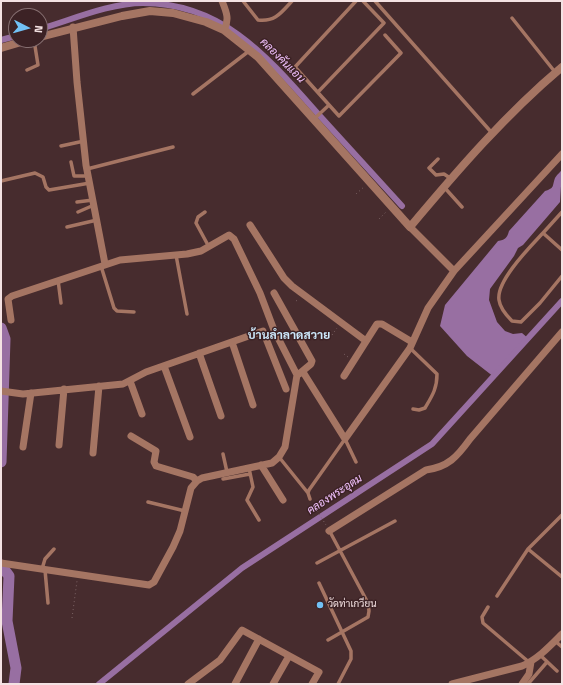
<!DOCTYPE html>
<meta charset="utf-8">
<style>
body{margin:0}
#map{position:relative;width:563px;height:685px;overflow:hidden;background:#472c2e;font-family:"Titillium Web",sans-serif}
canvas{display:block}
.frame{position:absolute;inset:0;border:2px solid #f4e2e3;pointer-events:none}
.north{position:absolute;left:8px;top:8px;width:40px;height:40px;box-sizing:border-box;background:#3c2225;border:1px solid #866f71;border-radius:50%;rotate:96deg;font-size:11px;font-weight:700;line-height:16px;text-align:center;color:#f4e2e3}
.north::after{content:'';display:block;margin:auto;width:14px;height:18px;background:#71c1f5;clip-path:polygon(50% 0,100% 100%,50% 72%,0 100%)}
</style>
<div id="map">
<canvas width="563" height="685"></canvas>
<div class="frame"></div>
<div class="north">N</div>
</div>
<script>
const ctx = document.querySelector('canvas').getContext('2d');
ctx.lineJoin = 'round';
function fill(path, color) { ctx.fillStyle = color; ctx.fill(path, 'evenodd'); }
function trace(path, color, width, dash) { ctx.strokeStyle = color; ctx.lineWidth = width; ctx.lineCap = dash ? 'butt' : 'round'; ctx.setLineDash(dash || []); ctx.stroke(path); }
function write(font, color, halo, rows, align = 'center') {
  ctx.font = font + ' "Titillium Web",Sarabun,sans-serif'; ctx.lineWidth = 3; ctx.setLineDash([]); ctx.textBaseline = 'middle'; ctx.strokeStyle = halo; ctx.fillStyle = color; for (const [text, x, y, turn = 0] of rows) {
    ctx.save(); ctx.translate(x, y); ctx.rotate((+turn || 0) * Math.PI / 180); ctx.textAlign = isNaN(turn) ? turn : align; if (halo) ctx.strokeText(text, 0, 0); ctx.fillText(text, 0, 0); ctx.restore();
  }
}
fill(new Path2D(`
 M562,170l-2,32 -37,43 -5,3 -4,8 -24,33 -1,11 8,22 8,9 8,3 9,-1 7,6 -35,38 -27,-21 -27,-30 5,-21 53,-64c7,-1 9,-3 11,-10l36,-40c10,-3 7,-5 10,-13 1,-2 5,-6 7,-8z`), '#986fa2');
trace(new Path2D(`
 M40,29c31,-9 70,-26 103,-26 82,0 127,57 177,113 27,30 55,60 82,90
 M1,40l15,-4
 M99,684l143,-116 190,-124 130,-143`), '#986fa2', 6);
trace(new Path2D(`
 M1,328l4,11 -4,123
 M1,565l8,11 -2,45 9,47 -2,16`), '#986fa2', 11);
trace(new Path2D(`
 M356,194l9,-8
 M379,219l8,-8
 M296,301l3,-2
 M332,335l5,-7
 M344,354l4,3
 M313,504l13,21
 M72,618l5,-37`), '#7c6465', 1, [1, 3]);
trace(new Path2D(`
 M243,1l15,19c17,2 23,-7 34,-19
 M356,1l-61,66 44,49 62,-63 -16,-18
 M375,1l117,132
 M512,18l43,54
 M27,70l11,-5 -4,-25
 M318,92l66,-69 -21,-22
 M193,94l56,-43
 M314,119l15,-14
 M61,146l23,-5
 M438,159l-9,9 7,7 8,-1 6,4
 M71,162l3,14h15
 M87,169l86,-22
 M1,181l34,-8 8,4 3,10 3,3 41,-7
 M444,187l18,20
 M77,202l16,-2
 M78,212l16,-7
 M205,212l-7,5 -2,6 13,24
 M67,227l30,-7
 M543,233l19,-21
 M562,250l-19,-17c-13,14 -47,48 -44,67 1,8 8,16 13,21l9,1 19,-19 22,-27
 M176,255l11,59
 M101,266l13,42 3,3 17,1
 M58,280l3,23
 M410,348l27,26c0,15 -5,22 -12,34l-6,2 -6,-1
 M223,454l4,18
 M279,457l29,36
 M249,468l4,19 -6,13 12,20
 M223,479l27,-5
 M310,499l-2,-6 1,-3 36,-51 11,23
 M148,502l37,9
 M562,515l-34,34 34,28
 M317,563l78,-42
 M42,569l3,-10 9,-10
 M45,570l3,33
 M319,583l32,68v8l-13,25
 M497,596l31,-47
 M488,607l-6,10 1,6 47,40
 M328,640l40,-23 1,-6 -1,-8 -39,-73
 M555,641l7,6
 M540,655l17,16
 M528,684l19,-22`), '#a57563', 3.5);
trace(new Path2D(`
 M222,1c4,10 8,18 2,29
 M73,27l4,55 9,83 19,99
 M250,225l34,53 8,8 74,55
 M410,227l44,44
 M274,293l38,68 -1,3 -12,10
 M232,342l21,63
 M199,353l22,63
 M164,366l26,71
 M303,372l42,67 65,-91 18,-40 26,-37 108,-117
 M344,376l33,-52h5l30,18
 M130,381l12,33
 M1,391l22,3 100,-10 23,-12 117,-41 23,58
 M131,436l25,15 -2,11 2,4 37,11 4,4
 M59,445l5,-56
 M23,447l8,-54
 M93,453l6,-67
 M261,465l22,35
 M329,531l97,-61c22,-3 31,-13 44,-31l92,-107
 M1,563l148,22 5,-3 19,-35 7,-16 11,-43 6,-7 5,-3 70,-15 7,-6 6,-10 12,-72 -23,-45 -14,-37 -26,-54 -5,-4 -28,16 -14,3 -67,6 -108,36 -4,3 3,21
 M188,684l32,-24 22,-30 77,42 -7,12
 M235,684l24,-45
 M273,684l16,-28
 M452,684l70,-18c16,-7 28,-20 40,-32
 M522,684l7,-10 2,-12`), '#a57563', 7);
trace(new Path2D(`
 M40,37l82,-21 28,-5 23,2 33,9 18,8 34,27 152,170c47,-56 96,-113 152,-160
 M1,48l27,-8`), '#a57563', 8);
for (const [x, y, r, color] of [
 [320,605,4,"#71c1f5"]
]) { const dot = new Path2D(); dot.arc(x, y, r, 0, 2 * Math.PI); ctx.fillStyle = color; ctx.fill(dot); trace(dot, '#3c2225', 1.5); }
write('10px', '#f4e2e3', '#3c2225', [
 ["วัดท่าเกวียน",328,605]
], 'left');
write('italic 11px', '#f0c0fc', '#3c2225', [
 ["คลองคันแอน",282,61,45],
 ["คลองพระอุดม",335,495,-33]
]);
write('bold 12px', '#cde9fc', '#3c2225', [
 ["บ้านลำลาดสวาย",289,336]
]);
</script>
